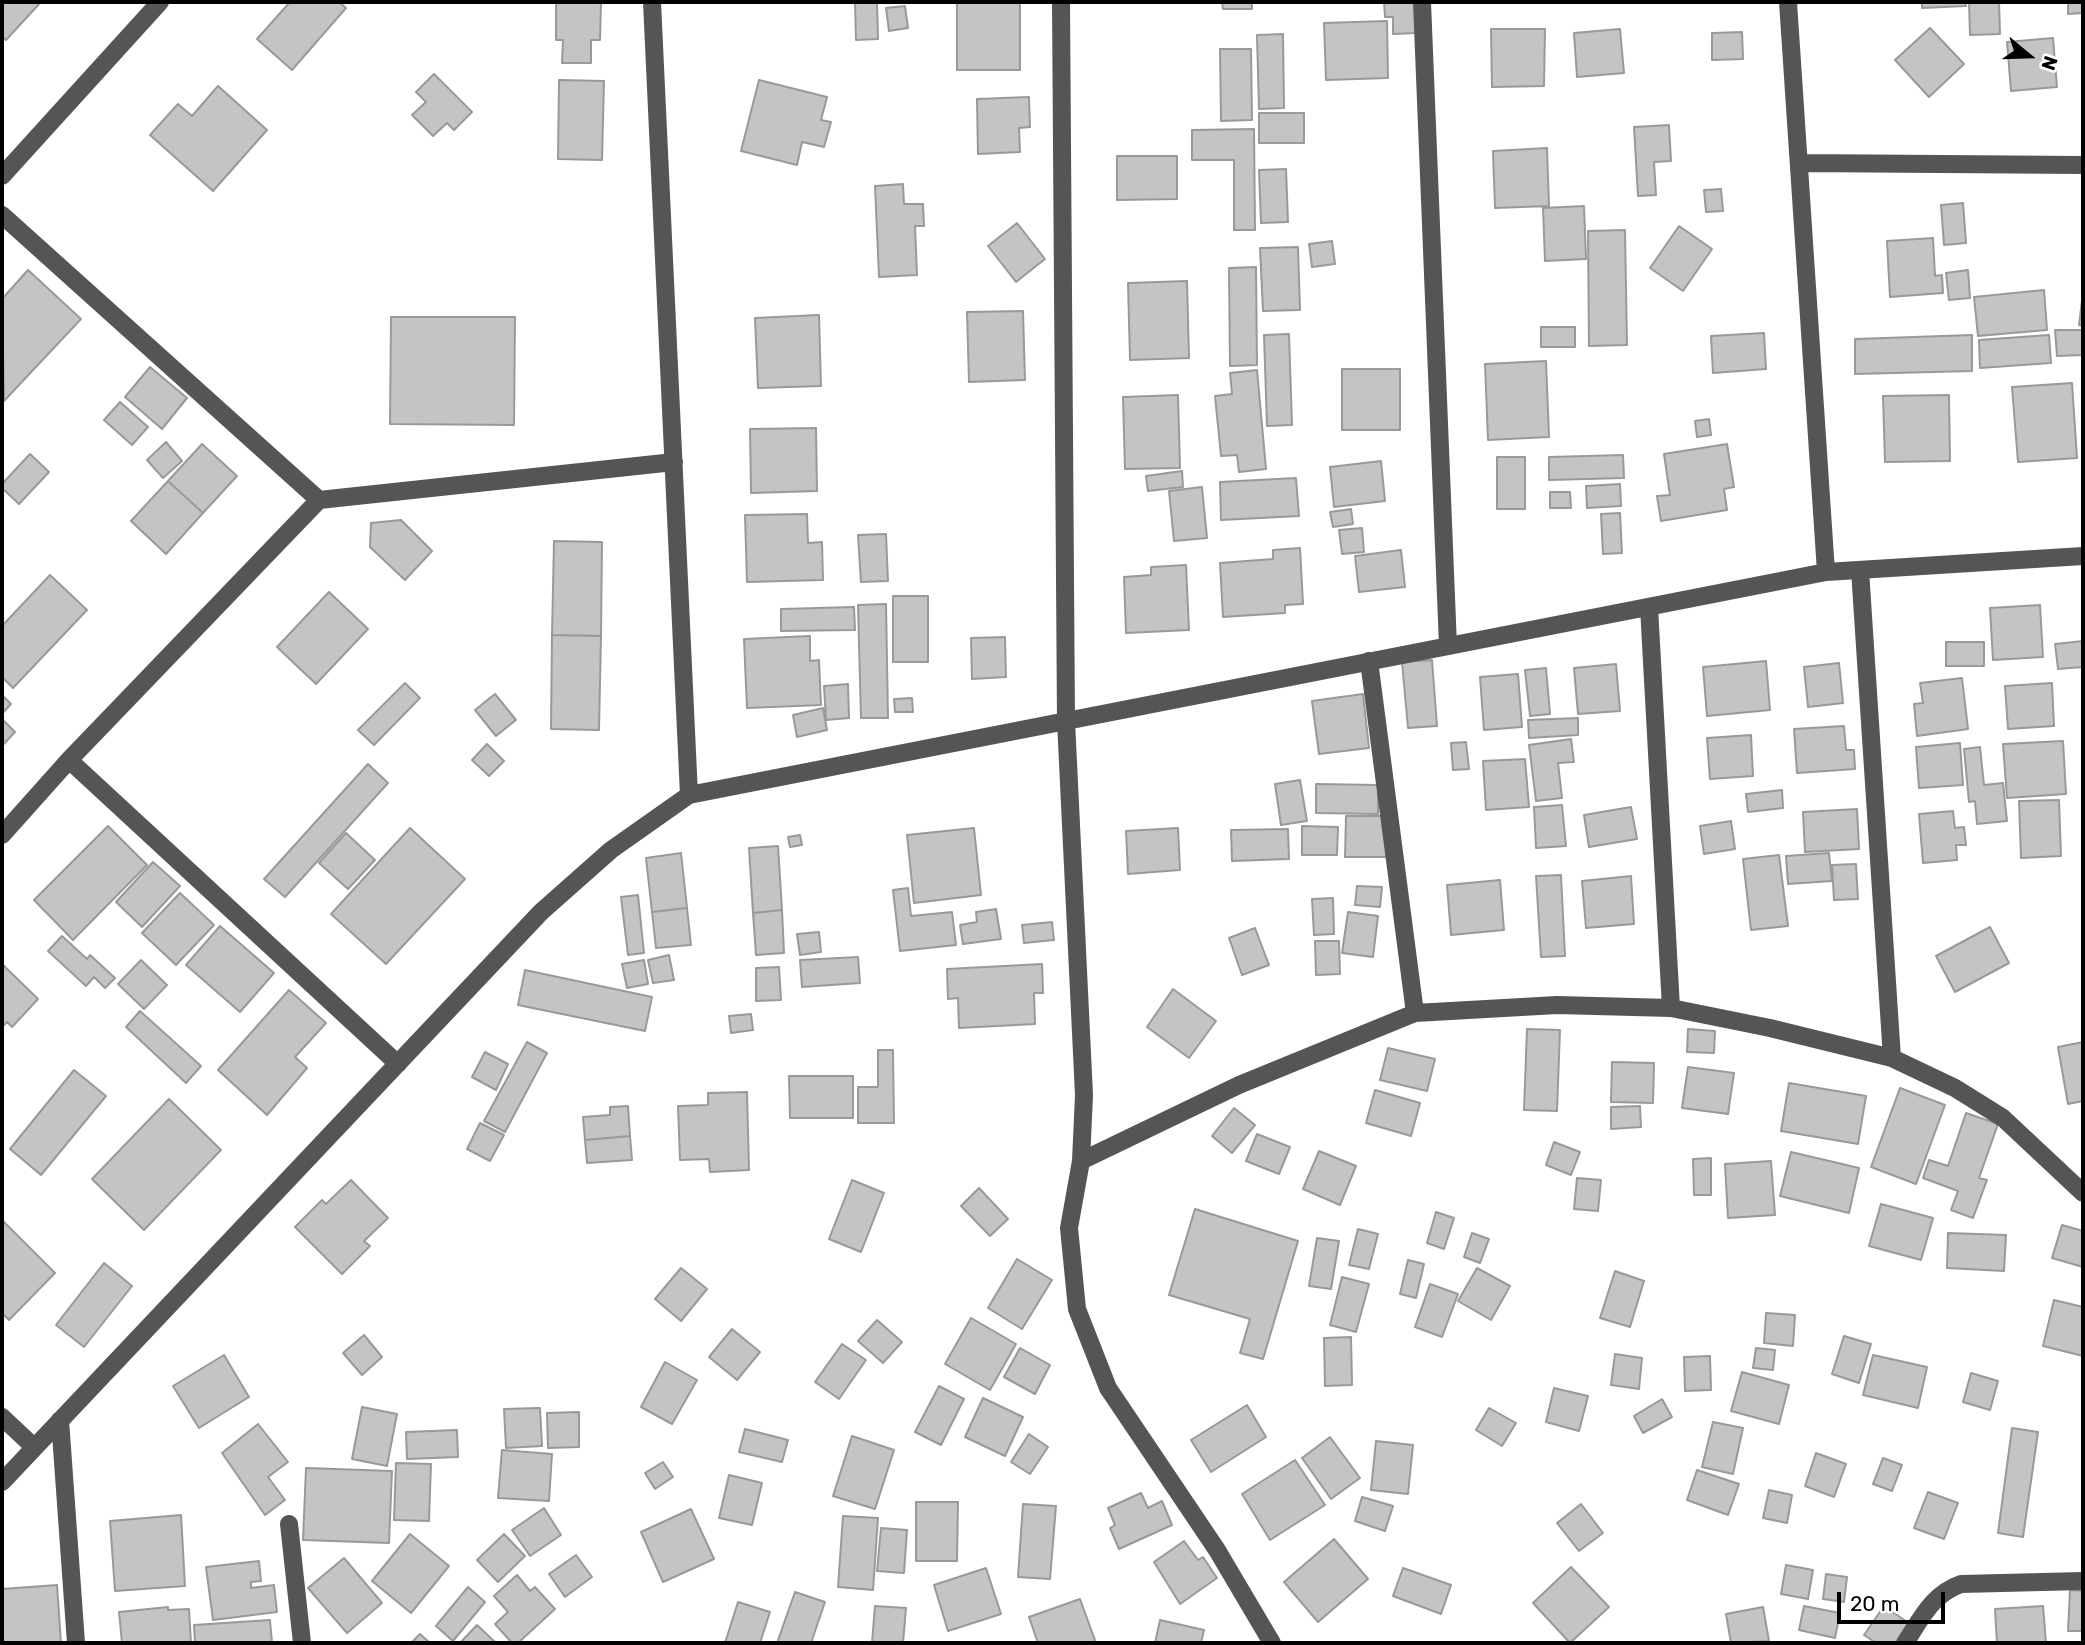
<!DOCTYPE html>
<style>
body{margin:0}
#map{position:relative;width:2085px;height:1645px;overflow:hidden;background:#fff;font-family:Rubik,sans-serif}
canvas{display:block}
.frame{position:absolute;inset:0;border:4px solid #000;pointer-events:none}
.north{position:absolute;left:1994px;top:21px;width:70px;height:70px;-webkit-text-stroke:5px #fff;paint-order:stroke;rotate:109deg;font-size:19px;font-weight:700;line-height:28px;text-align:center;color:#000}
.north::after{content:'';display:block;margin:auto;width:24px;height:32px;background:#000;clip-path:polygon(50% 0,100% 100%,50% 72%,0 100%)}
.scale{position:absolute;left:1837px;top:1592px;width:108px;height:32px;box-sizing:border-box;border:4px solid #000;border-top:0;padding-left:9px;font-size:21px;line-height:24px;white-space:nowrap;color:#000;-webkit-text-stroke:5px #fff;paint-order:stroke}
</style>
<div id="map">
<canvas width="2085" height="1645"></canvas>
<div class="frame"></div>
<div class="north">N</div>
<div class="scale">20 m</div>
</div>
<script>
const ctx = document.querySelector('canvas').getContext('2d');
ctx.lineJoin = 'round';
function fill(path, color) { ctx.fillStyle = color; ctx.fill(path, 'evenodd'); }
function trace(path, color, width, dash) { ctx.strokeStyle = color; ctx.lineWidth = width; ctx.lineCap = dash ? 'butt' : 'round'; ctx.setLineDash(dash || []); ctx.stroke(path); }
const building = new Path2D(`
 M2,2h39l-35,38 -4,-4z
 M290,2h49l7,6 -54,62 -35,-31z
 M556,2h45l-1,38h-9v23h-29l1,-23h-7z
 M855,2h22l1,37 -22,1z
 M957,2h63v68h-63z
 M1222,2h30v7h-29z
 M1384,2h32l1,31 -24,1v-17h-8z
 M1922,2h43l1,4 -44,2z
 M1969,2h30l1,32 -30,1z
 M2068,2h15v11l-15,1z
 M905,6l3,22 -19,3 -3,-23z
 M1387,21l1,57 -62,2 -2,-57z
 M1930,28l34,36 -35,33 -34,-37z
 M1491,29h54l-1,57 -52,1z
 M1620,29l4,44 -47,4 -3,-44z
 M1742,32l1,27 -31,1v-27z
 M1283,34l1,74 -25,1 -2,-74z
 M2053,38l4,49 -46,4 -4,-49z
 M1220,49h31l1,71 -31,1z
 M434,74l38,38 -18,18 -7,-7 -14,13 -21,-21 14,-13 -10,-10z
 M559,80l45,1 -2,79 -44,-1z
 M759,80l68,17 -6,23 10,2 -7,25 -22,-5 -5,23 -56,-14z
 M218,86l49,44 -54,61 -63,-56 28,-31 14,12z
 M1029,97l1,30 -11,1 1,24 -42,2 -1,-55z
 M1259,113h45v30h-45z
 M1669,125l2,36 -17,1 2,33 -18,1 -4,-69z
 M1254,129l1,101h-21v-70h-42v-30z
 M1547,148l2,58 -54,2 -2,-57z
 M1117,156h60v43l-60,1z
 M1286,169l2,53 -27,1 -2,-53z
 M903,184l1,20h19l1,22h-9l2,49 -38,2 -4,-91z
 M1721,189l2,22 -17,1 -2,-22z
 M1963,203l3,40 -22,2 -3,-40z
 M1584,206l2,53 -41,2 -2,-53z
 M1017,223l28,36 -29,23 -28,-36z
 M1679,226l33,23 -29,42 -33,-23z
 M1625,230l2,115 -38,1 -1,-115z
 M1933,238l2,38 7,-1 1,18 -53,4 -3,-56z
 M1332,241l3,23 -23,3 -3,-23z
 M1298,247l2,63 -37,1 -3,-63z
 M1256,267l1,98 -27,1 -1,-98z
 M28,270l53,49 -77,82 -2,-102z
 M1968,270l2,28 -21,2 -3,-27z
 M1187,281l2,77 -59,2 -2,-77z
 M2044,290l3,40 -69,6 -4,-39z
 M2083,292v34l-4,-1z
 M1023,311l2,69 -56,2 -2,-70z
 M819,315l2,71 -63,2 -3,-70z
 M391,317h124l-1,108 -124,-1z
 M1541,327h34v20h-34z
 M2055,330h28v25l-26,1z
 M1764,333l2,36 -53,4 -2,-37z
 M1289,334l3,91 -25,1 -3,-91z
 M1972,335v36l-117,3v-35z
 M2049,335l2,28 -71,5 -1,-28z
 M1546,361l3,76 -61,3 -3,-76z
 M150,367l37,31 -25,31 -37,-32z
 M1342,369h58v61h-58z
 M1257,370l9,99 -27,3 -2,-17 -16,1 -6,-60 17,-2 -2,-21z
 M2072,383l5,75 -59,4 -6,-75z
 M1178,395l2,73 -55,1 -2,-72z
 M1949,395l1,66 -65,1 -2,-66z
 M120,402l28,25 -16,18 -28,-25z
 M1709,419l2,16 -14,2 -2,-16z
 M816,428l1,63 -66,2 -1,-64z
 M166,442l16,19 -19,17 -16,-18z
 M202,444l35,32 -34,37 -35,-32z
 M1727,444l7,43 -10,2 3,21 -66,11 -4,-25 13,-1 -6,-41z
 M30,454l19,18 -30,32 -17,-16v-4z
 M1623,455l1,23 -75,2v-23z
 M1497,457h28v52h-28z
 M1381,461l4,40 -51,6 -4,-40z
 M1182,471l1,16 -35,4 -2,-15z
 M1296,478l3,38 -78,4 -1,-38z
 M168,481l35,32 -37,41 -35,-33z
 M1620,484l1,22 -34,2 -1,-22z
 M1202,487l5,51 -33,3 -5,-50z
 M1550,492h20l1,16h-21z
 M1351,509l2,15 -20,3 -3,-15z
 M1620,513l2,40 -19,1 -2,-40z
 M807,514l1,29 14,-1 1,38 -76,2 -2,-67z
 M401,520l31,31 -27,29 -35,-33 1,-24z
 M1362,528l2,24 -22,2 -3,-24z
 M886,534l2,47 -27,1 -3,-47z
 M554,541l48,1 -1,94 -49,-1z
 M1300,548l3,56 -18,1v8l-62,4 -3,-54 53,-4v-9z
 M1401,550l4,37 -46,5 -4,-36z
 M1186,565l3,65 -63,3 -2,-56 27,-2v-8z
 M50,575l37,35 -74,78 -11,-11v-51z
 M329,592l39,37 -52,55 -39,-37z
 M893,596h35v66h-35z
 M886,604l2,114h-27l-3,-113z
 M2040,605l3,52 -50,3 -3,-52z
 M854,607l1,23 -74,1v-22z
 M552,635l49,1 -2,94 -48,-1z
 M810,636v25l9,-1 2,45 -74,3 -3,-69z
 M1005,637l1,40 -34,2 -1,-41z
 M2083,641v26l-25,2 -3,-25z
 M1946,642h38v24h-38z
 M1432,660l5,66 -29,2 -6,-66z
 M1766,661l4,49 -63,6 -4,-49z
 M1839,663l4,40 -35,4 -4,-40z
 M1616,664l4,47 -42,3 -4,-46z
 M1546,668l4,46 -20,2 -5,-46z
 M1518,674l4,53 -38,3 -4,-53z
 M1962,678l6,51 -51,7 -3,-32 9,-1 -3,-20z
 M405,683l15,15 -46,47 -16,-15z
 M2052,683l2,43 -46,3 -3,-43z
 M848,684l1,34 -23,2 -2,-34z
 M495,694l21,26 -20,16 -21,-26z
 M1363,694l6,54 -50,6 -7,-53z
 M2,695l9,9 -9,10z
 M912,698l1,14h-18l-1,-13z
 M823,708l4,22 -30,7 -4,-22z
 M1578,718v17l-49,3 -1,-18z
 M2,719l13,13 -13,14z
 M1844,726l2,24h8l1,19 -58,4 -3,-44z
 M1751,735l2,41 -43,3 -3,-41z
 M1571,739l3,23 -16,1 4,35 -26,3 -7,-56z
 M2063,741l3,53 -59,4 -4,-54z
 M1466,742l3,27 -16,1 -2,-27z
 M1960,743l3,42 -44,3 -3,-41z
 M487,744l17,17 -15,15 -17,-16z
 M1980,747l4,38 19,-2 4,38 -30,3 -2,-23 -6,1 -5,-53z
 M1525,759l4,48 -43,3 -3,-49z
 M368,764l20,19 -103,114 -21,-18z
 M1300,780l7,41 -26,4 -6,-41z
 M1316,784l62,1v29l-62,-1z
 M1782,790l1,18 -35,4 -2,-18z
 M2059,800l2,56 -40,2 -2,-57z
 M1562,805l4,41 -30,2 -2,-41z
 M1631,807l6,32 -48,8 -5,-32z
 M1857,809l2,40 -54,3 -2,-40z
 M1953,811l2,17 9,-1 2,18h-10l1,15 -34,3 -4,-49z
 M1346,816h40v41h-41z
 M1731,821l4,28 -31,5 -4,-28z
 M108,826l39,39 -74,75 -39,-40z
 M1302,826l36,1 -1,28h-35z
 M410,828l55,51 -79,85 -55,-50z
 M974,828l7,67 -67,8 -7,-68z
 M1178,828l2,42 -52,4 -2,-43z
 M1288,829l1,30 -57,2 -1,-31z
 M346,833l29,27 -27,29 -29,-26z
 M800,835l2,10 -12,2 -2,-10z
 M778,846l4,64 -29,3 -4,-65z
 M681,853l6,55 -35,4 -6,-54z
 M1829,853l3,28 -44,3 -2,-28z
 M1779,855l9,71 -37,4 -8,-71z
 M153,862l27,24 -38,41 -26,-25z
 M1856,864l2,35 -24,1 -2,-35z
 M1561,875l4,81 -24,1 -5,-81z
 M1631,876l3,48 -48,4 -4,-47z
 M1500,880l4,50 -53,5 -4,-50z
 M1357,886l25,1 -2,20 -25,-2z
 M908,888l3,28 41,-4 4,33 -56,6 -7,-61z
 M180,893l34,32 -38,40 -34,-32z
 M638,895l6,58 -16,2 -7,-58z
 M1333,898l1,36 -20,1 -2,-36z
 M687,908l4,37 -35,3 -4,-36z
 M996,909l5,30 -38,5 -3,-19 17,-3 -1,-10z
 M782,910l2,43 -28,2 -3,-42z
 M1348,912l30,4 -5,41 -31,-4z
 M1052,922l2,18 -30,3 -2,-18z
 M220,926l54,47 -34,39 -54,-47z
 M1990,927l19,36 -54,29 -19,-36z
 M1255,928l14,37 -27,10 -13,-37z
 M819,932l2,20 -21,3 -3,-21z
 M62,936l25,23 3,-4 25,23 -10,10 -11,-11 -8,9 -38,-35z
 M1315,941h24l1,33 -24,1z
 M669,955l5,25 -21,3 -5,-23z
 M858,957l2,26 -58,4 -2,-27z
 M141,960l26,25 -23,24 -26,-25z
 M644,960l4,24 -21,4 -5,-24z
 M2,964l36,35 -26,28 -5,-5 -5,5z
 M1042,964l1,29h-9l1,31 -76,4 -1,-30 -10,1 -1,-30z
 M779,967l2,33 -25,1v-33z
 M525,970l127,27 -7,34 -127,-26z
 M1173,989l43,32 -27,37 -42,-31z
 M289,990l37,33 -31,34 12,11 -40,47 -49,-45z
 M140,1011l61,55 -15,17 -60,-56z
 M751,1014l2,16 -22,3 -2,-17z
 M1527,1029l33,1 -3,81 -33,-1z
 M1688,1029l27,2 -1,22 -27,-1z
 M527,1042l20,11 -42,79 -21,-11z
 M2083,1042v59l-15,3 -10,-57z
 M1388,1048l47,11 -8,32 -47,-11z
 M878,1050h15l1,73h-36v-36h20z
 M485,1052l23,12 -12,26 -24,-13z
 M1612,1062l42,1 -1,40 -42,-1z
 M1688,1067l46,6 -6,41 -46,-6z
 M74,1070l32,26 -65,79 -31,-26z
 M789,1076h64v42h-63z
 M1789,1083l77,13 -8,48 -77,-13z
 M1900,1088l45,17 -29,79 -45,-17z
 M1375,1090l45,13 -9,33 -45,-13z
 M747,1092l2,78 -39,2 -1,-13 -29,1 -2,-54 30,-1v-12z
 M169,1099l52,51 -77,80 -52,-51z
 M628,1106l2,30 -45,4 -2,-23 27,-2v-8z
 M1640,1106l1,21 -30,2v-22z
 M1234,1108l21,17 -23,28 -20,-17z
 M1966,1113l32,11 -19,54 8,2 -14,38 -22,-8 7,-19 -35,-13 6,-18 19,6z
 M480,1123l24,12 -14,26 -23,-12z
 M1257,1134l33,13 -11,27 -33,-13z
 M630,1136l2,24 -45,3 -2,-23z
 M1554,1142l26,10 -9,23 -25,-10z
 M1319,1151l37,15 -16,39 -37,-16z
 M1791,1152l68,16 -10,45 -69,-17z
 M1711,1158v37h-17l-1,-36z
 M1771,1161l4,54 -47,3 -3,-54z
 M1577,1178l24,2 -3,31 -24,-2z
 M351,1180l37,38 -24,23 6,5 -28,28 -47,-47 27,-27 4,4z
 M852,1180l32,13 -23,59 -32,-13z
 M979,1188l29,31 -18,17 -29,-30z
 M1881,1204l52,14 -12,42 -52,-14z
 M1195,1209l103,32 -35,118 -23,-6 10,-34 -81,-24z
 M1436,1212l18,6 -10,31 -17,-6z
 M2,1220l53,53 -46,47 -7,-7z
 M2062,1225l21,6v36l-31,-9z
 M1358,1229l20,5 -9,35 -20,-4z
 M1472,1233l17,6 -9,24 -16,-6z
 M1948,1233l58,2 -2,36 -57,-3z
 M1317,1238l22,3 -8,48 -22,-3z
 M1017,1259l35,21 -30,49 -34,-21z
 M1408,1260l16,4 -8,34 -16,-4z
 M104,1263l28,23 -48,61 -28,-22z
 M681,1268l26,21 -26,32 -26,-22z
 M1477,1268l33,18 -19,34 -33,-19z
 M1615,1271l29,10 -14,46 -30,-9z
 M1342,1277l27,7 -13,48 -26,-7z
 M1430,1284l28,10 -16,43 -27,-10z
 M2054,1300l29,7v49l-40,-10z
 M1766,1313l29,2 -2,31 -29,-3z
 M971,1318l45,26 -26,46 -45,-26z
 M877,1320l25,22 -19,21 -25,-22z
 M732,1329l28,23 -23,28 -28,-23z
 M364,1335l18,22 -20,18 -19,-22z
 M1844,1336l27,8 -12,39 -27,-9z
 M1351,1337l1,48 -27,1 -1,-48z
 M842,1344l24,16 -27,39 -24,-17z
 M1020,1348l30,17 -15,29 -31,-17z
 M1756,1348l19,2 -2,20 -20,-2z
 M1615,1354l27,4 -3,31 -28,-4z
 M224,1355l25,42 -50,31 -26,-42z
 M1873,1355l54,12 -9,41 -55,-13z
 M1710,1356l1,34 -26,1 -1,-34z
 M665,1362l32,18 -25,44 -31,-17z
 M1742,1372l47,13 -10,39 -48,-13z
 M1971,1373l27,8 -8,29 -27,-8z
 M939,1386l25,13 -23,46 -26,-13z
 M1554,1388l34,8 -9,35 -33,-9z
 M983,1398l40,19 -18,39 -40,-19z
 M1662,1399l10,18 -29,16 -9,-17z
 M1247,1405l19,32 -55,35 -20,-32z
 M362,1407l35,7 -10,52 -35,-7z
 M540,1408l2,38 -36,2 -2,-39z
 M1489,1408l27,15 -14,23 -26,-16z
 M579,1412v35l-31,1 -1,-35z
 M1713,1422l30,6 -10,46 -31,-7z
 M258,1424l30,38 -20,15 17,23 -20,15 -43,-62z
 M2012,1428l26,4 -15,105 -25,-4z
 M745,1429l43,11 -6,22 -43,-10z
 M457,1430l1,27 -51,2 -1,-27z
 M1029,1434l19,13 -18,27 -19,-12z
 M852,1436l42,14 -19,59 -42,-13z
 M1330,1437l30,41 -29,21 -29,-41z
 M1376,1441l37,4 -5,49 -37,-4z
 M502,1450l50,4 -3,47 -51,-3z
 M1816,1453l30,11 -12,33 -29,-11z
 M1883,1458l19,7 -10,26 -19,-7z
 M1295,1460l30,45 -55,35 -28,-46z
 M663,1462l10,15 -18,12 -10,-16z
 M396,1463l35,1 -2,57 -35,-1z
 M306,1468l86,3 -3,72 -86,-3z
 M1697,1470l42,14 -11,31 -41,-15z
 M729,1475l33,8 -10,42 -33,-7z
 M1769,1490l23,5 -5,28 -24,-5z
 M1928,1492l30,11 -14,36 -30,-11z
 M1141,1493l7,15 14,-7 10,24 -53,24 -9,-21 5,-3 -7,-17z
 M1362,1497l31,9 -8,25 -30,-10z
 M916,1502h42l-1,59h-41z
 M1023,1504l33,2 -6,73 -32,-2z
 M1581,1504l22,29 -24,18 -22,-28z
 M544,1508l17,27 -31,21 -18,-26z
 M691,1509l23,50 -51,23 -22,-50z
 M181,1515l4,71 -70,5 -5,-70z
 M843,1516l35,2 -5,72 -35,-3z
 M881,1528l26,2 -3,43 -27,-2z
 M410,1534l39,32 -38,47 -39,-32z
 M504,1534l21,22 -27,26 -21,-22z
 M1334,1539l34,40 -50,43 -34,-40z
 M1184,1541l14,19 5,-3 14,21 -37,26 -26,-42z
 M576,1555l16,22 -27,20 -16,-23z
 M344,1558l38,45 -35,30 -39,-45z
 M259,1561l2,20 -10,1v6l23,-3 3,27 -64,8 -7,-53z
 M1786,1565l27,5 -5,29 -27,-5z
 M1571,1567l38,40 -39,36 -37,-40z
 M986,1568l15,46 -53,17 -14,-46z
 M1403,1568l48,17 -10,29 -48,-18z
 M1826,1574l21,3 -3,25 -21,-3z
 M517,1575l13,16 5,-4 20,22 -37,34h-6l-17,-19 13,-12 -14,-16z
 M57,1585l4,58h-59v-54z
 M468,1587l17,15 -32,39 -17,-15z
 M2070,1590l13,1v40h-15z
 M795,1592l30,10 -14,41h-34z
 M1080,1599l16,44h-58l-9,-26z
 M738,1602l32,10 -10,31h-35z
 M875,1606l31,2 -3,35h-31z
 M1804,1606l36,7 -5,25 -36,-8z
 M1884,1606l29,20 -12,17h-25l-12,-8z
 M2043,1606l3,37h-49l-2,-34z
 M168,1607v3l21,-1 2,34h-69l-3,-31z
 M1763,1607l6,34 -38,2 -5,-29z
 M270,1620l2,23h-77l-1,-18z
 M1160,1620l44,10 -3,13h-46z
 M477,1625l19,18h-36z
 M420,1634l10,9h-19z`);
fill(building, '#c4c4c4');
trace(building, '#999', 2);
trace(new Path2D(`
 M652,2l37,793
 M1061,2l5,719 18,374 -3,66 -12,67 8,81 31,79 109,162 55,93
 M1422,2l26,644
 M1788,2l38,570
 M1799,163l284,2
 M2,176l158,-174
 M2,215l317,285 355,-38
 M1860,570l32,488
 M1649,607l22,401
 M1369,661l46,352
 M69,760l329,304
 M2,835l67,-75 250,-260
 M1081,1161l158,-76 176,-72 142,-8 114,3 99,20 122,30 63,30 48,30 80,75
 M2,1417l32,30
 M60,1420l16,223
 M2,1482l539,-570 70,-62 78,-55 1137,-223 257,-16
 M289,1524l13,119
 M1905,1643c16,-24 27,-49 56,-59l122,-3`), '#555', 18);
</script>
